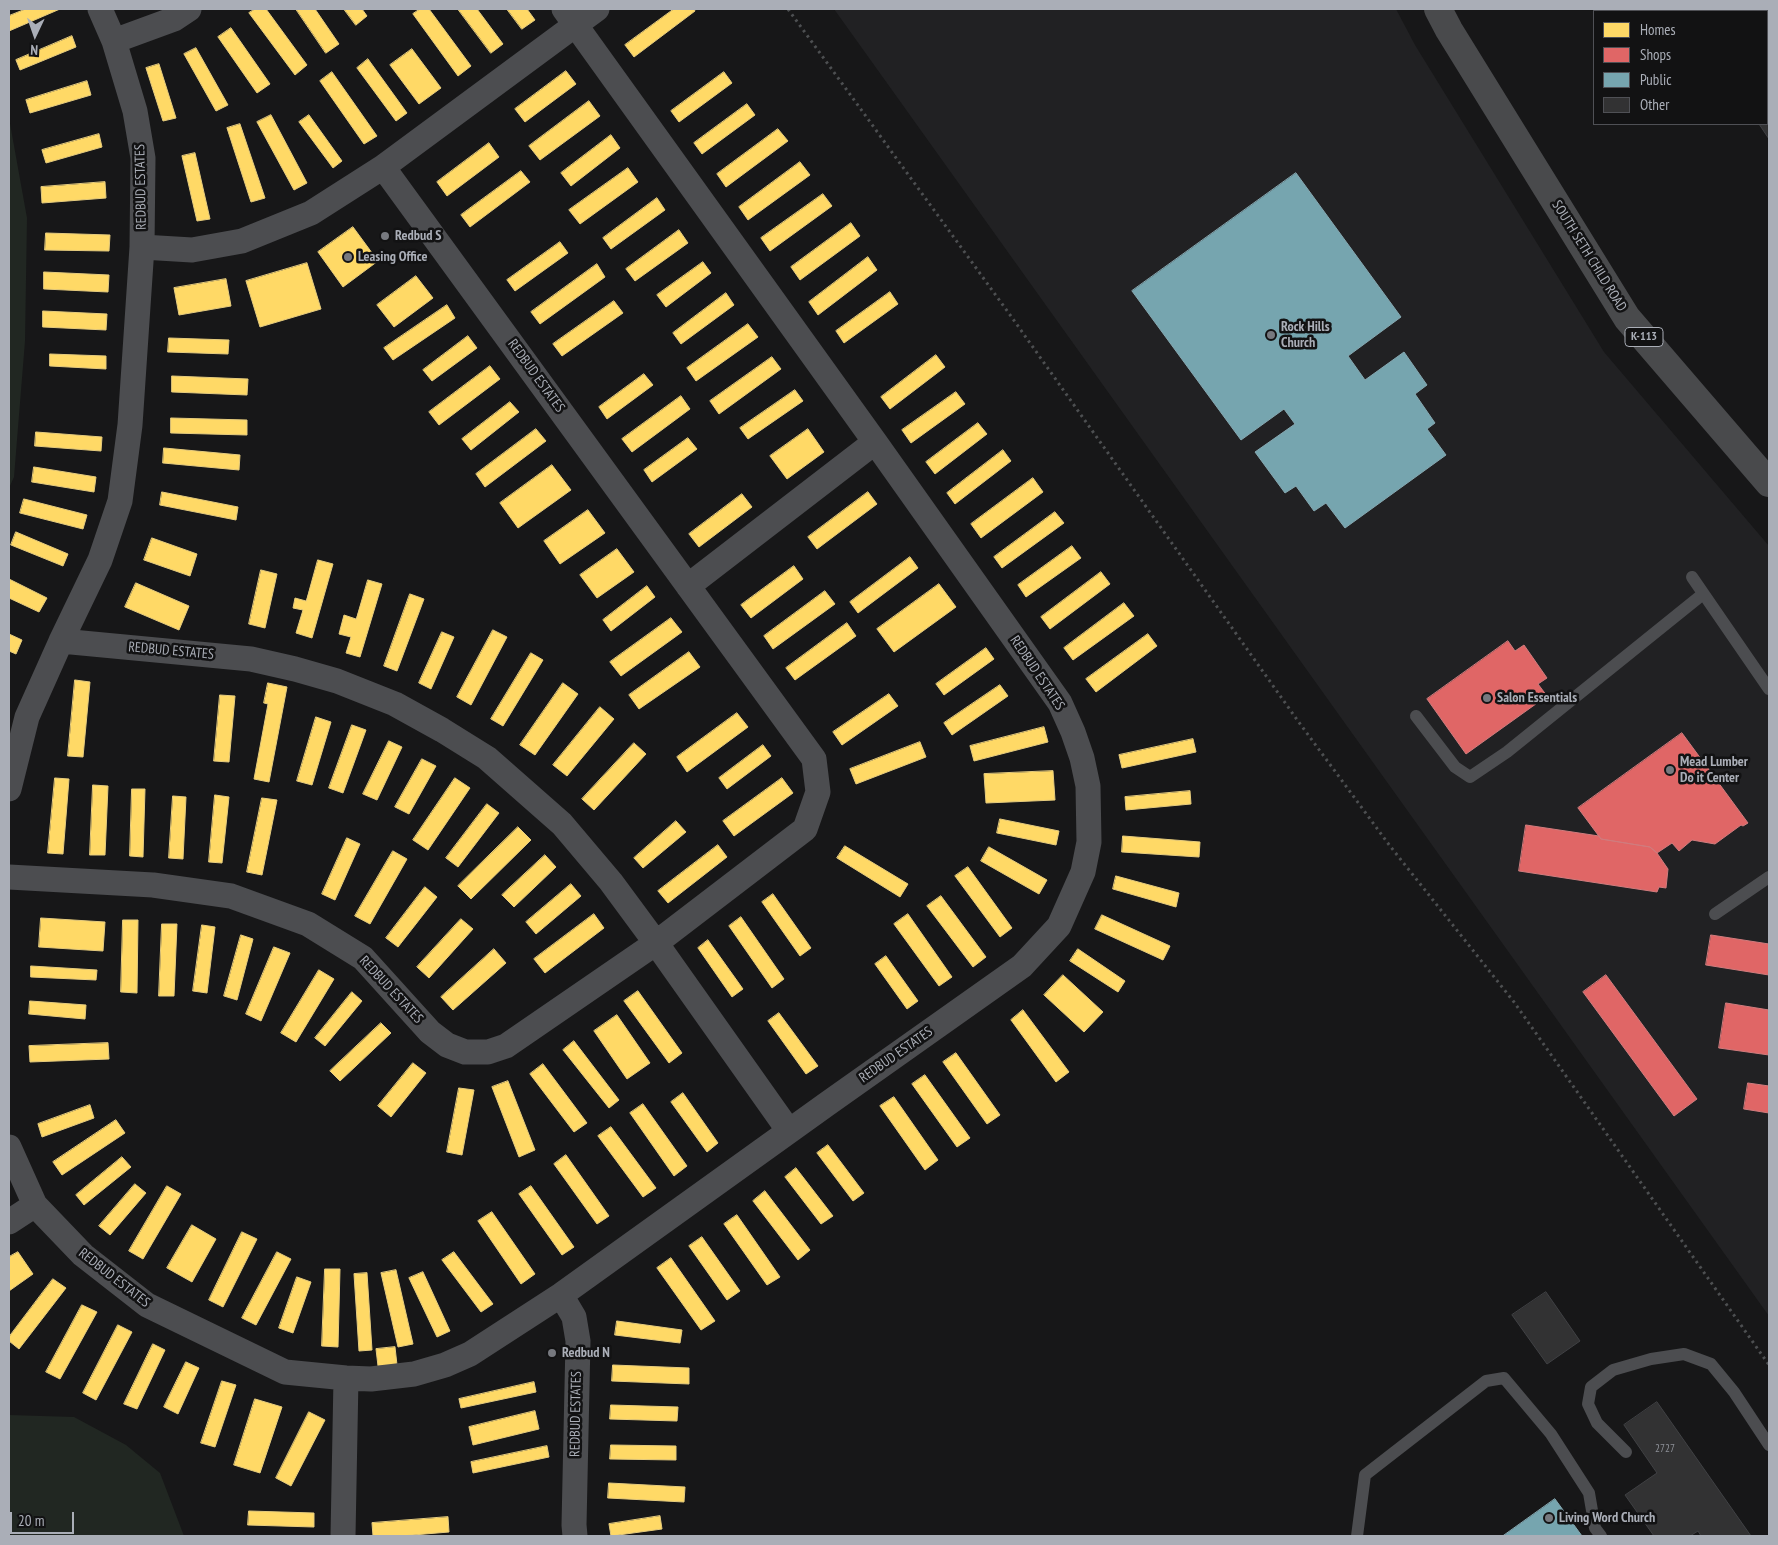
<!DOCTYPE html>
<style>
body{margin:0}
#map{position:relative;width:1778px;height:1545px;overflow:hidden;background:#171718;font-family:"PT Sans Narrow",sans-serif}
canvas{display:block}
.frame{position:absolute;inset:0;border:10px solid #aaaeb7;pointer-events:none}
.legend{position:absolute;left:1593px;top:10px;width:175px;height:115px;box-sizing:border-box;background:#121213;border:1px solid #4f5055;margin:0;padding:6px 9px;list-style:none;font-size:15px;color:#aaaeb7}
.legend li{display:flex;align-items:center;gap:10px;height:25px}
.legend b{width:25px;border:1px solid #4f5055}
.north{position:absolute;left:10px;top:10px;width:50px;height:50px;-webkit-text-stroke:4px #121213;paint-order:stroke;rotate:183deg;font-size:14px;font-weight:700;line-height:20px;text-align:center;color:#aaaeb7}
.north::after{content:'';display:block;margin:auto;width:18px;height:22px;background:#aaaeb7;clip-path:polygon(50% 0,100% 100%,50% 72%,0 100%)}
.scale{position:absolute;left:10px;top:1512px;width:64px;height:22px;box-sizing:border-box;border:2px solid #aaaeb7;border-top:0;padding-left:6px;font-size:15px;line-height:18px;white-space:nowrap;color:#aaaeb7;-webkit-text-stroke:4px #121213;paint-order:stroke}
</style>
<div id="map">
<canvas width="1778" height="1545"></canvas>
<div class="frame"></div>
<ul class="legend">
<li><b style="height:14px;background:#ffd966"></b>Homes</li>
<li><b style="height:14px;background:#e06666"></b>Shops</li>
<li><b style="height:14px;background:#76a5af"></b>Public</li>
<li><b style="height:14px;background:#323233"></b>Other</li>
</ul>
<div class="north">N</div>
<div class="scale">20 m</div>
</div>
<script>
const ctx = document.querySelector('canvas').getContext('2d');
ctx.lineJoin = 'round';
function fill(path, color) { ctx.fillStyle = color; ctx.fill(path, 'evenodd'); }
function trace(path, color, width, dash) { ctx.strokeStyle = color; ctx.lineWidth = width; ctx.lineCap = dash ? 'butt' : 'round'; ctx.setLineDash(dash || []); ctx.stroke(path); }
function write(font, color, halo, rows, align = 'center') {
  ctx.font = font + ' "PT Sans Narrow",sans-serif'; ctx.lineWidth = 5; ctx.setLineDash([]); ctx.textBaseline = 'middle'; ctx.strokeStyle = halo; ctx.fillStyle = color; for (const [text, x, y, turn = 0] of rows) {
    ctx.save(); ctx.translate(x, y); ctx.rotate((+turn || 0) * Math.PI / 180); ctx.textAlign = isNaN(turn) ? turn : align; if (halo) ctx.strokeText(text, 0, 0); ctx.fillText(text, 0, 0); ctx.restore();
  }
}
fill(new Path2D(`
 M834,9h562l19,36 189,307 165,194v770z`), '#212123');
fill(new Path2D(`
 M9,118l18,100 -2,123 -11,136 -5,11z
 M9,1415l65,2 52,28 34,28 24,63h-175z`), '#212722');
const homes = new Path2D(`
 M26,9h34l-51,22v-15z
 M255,9h11l41,56 -12,10 -46,-62z
 M296,9h19l24,35 -13,9z
 M344,9h18l5,7 -11,9z
 M420,9h9l42,57 -13,10 -45,-62z
 M458,9h19l26,35 -12,9z
 M507,9h20l8,11 -13,9z
 M674,9h20l1,2 -61,46 -9,-12z
 M231,28l39,56 -13,9 -39,-56z
 M72,36l4,11 -56,23 -4,-10z
 M196,48l32,57 -12,6 -32,-57z
 M412,49l29,39 -22,16 -29,-39z
 M368,59l39,54 -11,8 -39,-53z
 M159,64l17,54 -13,3 -17,-53z
 M566,71l10,13 -51,38 -10,-13z
 M332,72l45,64 -13,8 -44,-63z
 M724,72l8,11 -53,39 -8,-11z
 M87,81l4,14 -61,18 -4,-13z
 M589,101l11,15 -60,44 -11,-14z
 M747,104l8,11 -53,39 -8,-11z
 M271,115l36,68 -13,7 -37,-68z
 M309,115l33,46 -9,7 -34,-46z
 M240,124l25,74 -14,4 -24,-74z
 M778,129l10,12 -62,46 -9,-13z
 M99,134l3,13 -56,16 -4,-13z
 M611,135l9,13 -49,38 -10,-13z
 M489,143l10,14 -52,39 -10,-14z
 M195,153l15,66 -13,2 -15,-65z
 M800,162l10,13 -62,45 -9,-13z
 M628,168l10,14 -58,42 -11,-14z
 M521,171l9,11 -60,45 -9,-12z
 M105,182l1,16 -64,5 -1,-16z
 M823,194l9,12 -62,45 -9,-13z
 M657,198l8,12 -54,39 -8,-11z
 M851,223l9,13 -60,44 -9,-13z
 M353,227l25,34 -35,26 -25,-35z
 M679,230l9,13 -53,38 -9,-12z
 M46,233l64,2 -1,16 -64,-1z
 M560,242l8,11 -53,38 -8,-11z
 M868,257l9,13 -59,45 -9,-13z
 M703,262l8,11 -45,34 -9,-12z
 M307,263l14,46 -61,18 -14,-46z
 M597,264l8,13 -65,47 -9,-12z
 M44,272l65,3 -1,17 -64,-3z
 M416,276l17,22 -39,29 -17,-22z
 M226,279l5,27 -52,9 -5,-27z
 M890,292l8,12 -54,39 -8,-12z
 M726,293l8,12 -53,39 -8,-11z
 M614,301l9,12 -61,43 -9,-12z
 M447,305l8,13 -62,42 -9,-12z
 M43,311l64,3 -1,16 -63,-3z
 M748,324l10,13 -62,44 -9,-13z
 M468,336l9,12 -45,33 -9,-11z
 M169,338l60,2 -1,14 -60,-2z
 M50,354l56,2v13l-56,-3z
 M936,355l9,12 -55,42 -9,-12z
 M772,357l9,12 -62,45 -9,-13z
 M490,366l10,13 -61,46 -10,-13z
 M644,374l9,11 -46,34 -8,-12z
 M172,376l76,3 -1,16 -75,-3z
 M795,390l8,11 -55,38 -8,-11z
 M956,392l9,12 -54,39 -9,-13z
 M681,396l9,13 -58,43 -10,-13z
 M510,402l9,10 -48,38 -9,-11z
 M171,418l76,2v15l-76,-2z
 M978,423l9,11 -52,40 -9,-12z
 M536,429l10,12 -61,46 -9,-13z
 M808,429l16,23 -37,27 -17,-23z
 M36,432l66,5 -1,14 -66,-5z
 M688,438l9,11 -45,33 -8,-12z
 M164,448l76,7 -1,15 -76,-7z
 M1003,450l8,11 -56,43 -8,-11z
 M552,465l19,25 -53,38 -18,-25z
 M34,467l62,10 -2,15 -62,-10z
 M1033,478l10,14 -62,46 -10,-14z
 M162,492l76,15 -2,13 -76,-15z
 M868,492l9,12 -60,45 -9,-12z
 M742,494l10,13 -53,40 -10,-13z
 M24,499l63,16 -4,14 -63,-16z
 M588,510l17,23 -45,31 -16,-23z
 M1055,512l9,11 -62,45 -8,-11z
 M16,532l52,22 -5,12 -52,-21z
 M152,538l45,16 -7,22 -46,-16z
 M1072,546l9,12 -55,39 -8,-12z
 M617,549l17,23 -37,26 -17,-23z
 M910,557l8,11 -60,45 -8,-11z
 M318,560l15,4 -21,74 -16,-5 7,-23 -10,-2 2,-10 11,3z
 M794,566l9,13 -52,39 -10,-13z
 M261,570l16,4 -12,54 -16,-4z
 M1101,572l9,12 -60,45 -9,-12z
 M9,579l38,19 -8,14 -30,-14z
 M368,580l14,4 -22,73 -14,-4 5,-16 -12,-3 5,-19 12,4z
 M136,583l53,23 -10,24 -54,-23z
 M939,584l17,23 -62,45 -17,-23z
 M647,586l8,11 -44,34 -8,-11z
 M825,591l10,13 -62,45 -9,-13z
 M410,594l14,5 -27,72 -13,-5z
 M1124,603l10,13 -61,44 -9,-12z
 M671,618l11,14 -61,44 -11,-14z
 M847,623l9,13 -61,44 -9,-12z
 M493,630l14,7 -36,68 -14,-8z
 M442,632l12,5 -23,52 -12,-6z
 M9,634l13,6 -6,14 -7,-3z
 M1148,634l9,12 -61,46 -10,-13z
 M986,648l8,11 -50,36 -8,-11z
 M689,652l11,15 -61,42 -10,-14z
 M531,653l12,7 -40,66 -12,-7z
 M75,680l15,2 -7,75 -15,-1z
 M268,683l19,4 -18,95 -15,-3 14,-75 -4,-1z
 M563,683l15,11 -43,61 -15,-10z
 M1000,685l8,11 -56,39 -8,-12z
 M889,694l9,12 -56,39 -9,-13z
 M220,695l15,1 -6,66 -15,-1z
 M600,707l14,12 -47,57 -14,-11z
 M737,713l11,14 -61,45 -10,-15z
 M316,717l15,5 -19,63 -15,-4z
 M352,725l14,5 -23,63 -14,-5z
 M1044,727l4,15 -74,19 -4,-15z
 M1193,739l3,13 -74,16 -3,-13z
 M389,741l13,6 -25,53 -14,-6z
 M920,742l6,15 -70,27 -6,-15z
 M634,743l12,11 -52,56 -12,-11z
 M763,745l8,11 -44,33 -8,-11z
 M422,759l14,7 -27,48 -14,-7z
 M1053,771l2,29 -69,3 -2,-29z
 M55,778l14,1 -6,75 -15,-1z
 M455,778l15,10 -42,62 -15,-10z
 M782,778l11,15 -59,43 -11,-15z
 M93,785l15,1 -3,69h-15z
 M132,789h13l-2,68 -13,-1z
 M1190,791l1,13 -65,6 -1,-13z
 M215,795l14,2 -7,66 -13,-1z
 M173,796l13,1 -3,62 -14,-1z
 M262,798l15,2 -15,75 -15,-3z
 M487,804l12,9 -41,54 -12,-9z
 M1000,819l59,12 -3,14 -59,-12z
 M676,821l10,11 -43,36 -9,-10z
 M518,827l13,13 -60,59 -13,-13z
 M1123,836l77,6 -1,15 -77,-5z
 M347,838l13,6 -25,56 -13,-6z
 M718,845l9,12 -59,46 -10,-12z
 M845,846l63,38 -8,13 -63,-39z
 M989,847l58,33 -8,14 -58,-33z
 M393,851l14,8 -37,65 -15,-8z
 M545,855l11,12 -42,40 -12,-12z
 M968,867l44,61 -12,9 -45,-61z
 M1116,876l63,17 -3,14 -63,-18z
 M571,884l10,12 -45,38 -10,-12z
 M425,887l12,10 -39,50 -12,-9z
 M773,894l38,54 -11,8 -38,-54z
 M941,896l45,61 -13,10 -46,-61z
 M594,914l10,14 -59,45 -11,-14z
 M908,914l44,63 -13,9 -45,-62z
 M1102,915l68,31 -7,14 -68,-31z
 M741,917l43,62 -12,9 -43,-62z
 M41,918l64,4 -2,29 -64,-4z
 M461,919l12,10 -44,49 -12,-11z
 M123,920h15l-1,73 -16,-1z
 M162,924h15l-3,72h-15z
 M202,925l13,2 -8,66 -14,-2z
 M241,935l12,4 -16,61 -13,-4z
 M708,940l35,49 -11,8 -34,-49z
 M274,947l16,6 -29,68 -15,-7z
 M494,949l12,14 -53,47 -12,-13z
 M1078,949l47,32 -7,11 -48,-31z
 M886,956l32,45 -11,8 -32,-45z
 M31,966l66,4 -1,10 -65,-3z
 M319,970l15,9 -38,63 -15,-9z
 M1063,975l40,37 -19,20 -40,-37z
 M638,991l44,62 -13,10 -45,-62z
 M352,992l10,9 -37,45 -10,-8z
 M30,1001l56,4 -1,14 -56,-5z
 M1023,1010l46,62 -13,10 -45,-62z
 M779,1013l39,53 -12,8 -38,-53z
 M617,1015l33,48 -23,16 -33,-48z
 M381,1023l10,10 -51,48 -10,-10z
 M574,1041l45,59 -10,8 -46,-58z
 M108,1043l1,16 -79,3 -1,-16z
 M956,1053l44,62 -13,9 -44,-62z
 M413,1063l13,10 -35,44 -13,-11z
 M543,1064l44,59 -13,9 -44,-58z
 M925,1075l45,63 -13,9 -45,-63z
 M508,1081l27,69 -16,7 -27,-70z
 M459,1088l15,2 -12,65 -15,-3z
 M683,1093l35,50 -11,9 -36,-50z
 M894,1097l44,63 -13,10 -45,-64z
 M643,1104l44,62 -13,10 -44,-63z
 M90,1105l4,13 -52,19 -4,-13z
 M116,1120l9,13 -63,42 -9,-13z
 M611,1127l45,61 -13,9 -45,-61z
 M828,1145l36,48 -11,8 -36,-48z
 M566,1155l43,61 -12,8 -43,-60z
 M122,1157l9,10 -47,38 -8,-10z
 M796,1168l37,48 -12,8 -36,-47z
 M135,1184l11,9 -36,42 -11,-9z
 M167,1186l14,8 -38,65 -14,-8z
 M531,1186l43,61 -12,8 -43,-61z
 M765,1191l45,59 -12,10 -45,-59z
 M492,1212l43,62 -14,10 -43,-63z
 M737,1215l43,62 -13,8 -43,-61z
 M192,1225l24,14 -24,43 -25,-14z
 M242,1232l15,7 -34,68 -14,-7z
 M702,1237l38,54 -13,9 -38,-54z
 M18,1252l15,22 -24,17v-34z
 M277,1252l14,7 -35,66 -14,-7z
 M454,1252l39,52 -12,8 -39,-52z
 M671,1258l44,63 -14,9 -44,-62z
 M325,1269h15l-2,78 -16,-1z
 M396,1270l17,74 -15,3 -17,-74z
 M423,1272l27,59 -13,6 -28,-59z
 M367,1273l5,77 -13,1 -5,-77z
 M297,1277l14,5 -18,51 -14,-5z
 M53,1279l13,9 -47,61 -10,-8v-4z
 M82,1305l15,7 -37,67 -14,-7z
 M617,1321l65,9 -2,13 -65,-8z
 M118,1325l14,7 -36,68 -13,-7z
 M153,1344l12,6 -28,59 -13,-5z
 M395,1347l2,18 -19,1 -2,-17z
 M186,1362l13,6 -21,46 -14,-7z
 M613,1365l76,3v16l-77,-3z
 M222,1381l14,4 -21,62 -14,-4z
 M534,1382l2,10 -75,16 -2,-9z
 M255,1399l27,8 -22,66 -26,-8z
 M611,1405l67,2 -1,14 -67,-2z
 M535,1411l4,18 -66,16 -4,-18z
 M309,1412l16,8 -34,66 -15,-8z
 M611,1445l65,1v14l-66,-1z
 M547,1446l2,11 -76,16 -2,-11z
 M609,1483l76,4 -1,15 -76,-4z
 M249,1511l65,2v14l-66,-2z
 M660,1516l2,13 -51,7 -2,-12z
 M448,1517l1,15 -48,4h-28l-1,-13z`);
fill(homes, '#ffd966');
trace(homes, '#e6cc7e', 1);
const shops = new Path2D(`
 M1508,641l7,10 9,-6 23,33 -9,6 9,12 -81,58 -39,-55z
 M1682,733l66,90 -5,3 -2,-1 -26,19 -23,-4 -13,11 -7,-8 -15,10 -7,-6 -49,-8 -23,-31z
 M1526,825l73,11 2,3 49,8 7,6 11,16 -2,19 -7,-1 -2,5 -138,-21z
 M1711,935l58,9v31l-63,-10z
 M1606,975l91,124 -23,17 -91,-124z
 M1726,1003l43,7v45l-50,-7z
 M1748,1083l21,3v27l-25,-4z`);
fill(shops, '#e06666');
trace(shops, '#d07c7e', 1);
const public = new Path2D(`
 M1296,173l105,144 -53,39 17,24 39,-28 23,33 -12,9 20,29 -8,6 19,26 -101,73 -19,-25 -12,8 -18,-25 -11,7 -30,-41 40,-28 -11,-15 -43,31 -109,-149z
 M1555,1499l27,37h-79z`);
fill(public, '#76a5af');
trace(public, '#86a8b1', 1);
const building = new Path2D(`
 M1696,9h48v2h-48z
 M1769,69v70l-10,-15h8v-55z
 M1546,1292l34,49 -33,23 -35,-49z
 M1657,1402l94,134h-50l-3,-5 -8,5h-36l-29,-41 32,-22 -33,-48z`);
fill(building, '#323233');
trace(building, '#404144', 1);
trace(new Path2D(`
 M788,9l220,303 290,409 92,125 124,156 255,363`), '#4d4f51', 3, [2.5, 4]);
trace(new Path2D(`
 M1692,577l77,112
 M1416,716l39,51 15,10 37,-25 196,-158
 M1715,914l54,-37
 M1626,1452l-29,-29 -9,-19 3,-17 22,-17 38,-11 33,-5 27,10 23,28 35,53
 M1357,1536l8,-61 121,-94 18,-3 47,56 38,59 6,35 6,8`), '#4c4d50', 12);
trace(new Path2D(`
 M114,41l60,-22 15,-10
 M142,247l50,3 50,-9 69,-28 72,-46 214,-158
 M688,586l187,-144
 M61,641l190,18 44,10 42,12 58,23 47,26 45,28 75,66 49,58 45,61 133,188
 M9,789l18,-72 34,-76 39,-81 20,-59 10,-76 12,-178 1,-89 -8,-47 -21,-70 -14,-32
 M9,877l144,8 78,11 77,28 55,34 67,74 17,13 18,7h23l18,-6 150,-103 149,-114 13,-37 -4,-33 -431,-592
 M9,1147l26,58 48,50 64,50 138,67 61,6 25,1 43,-5 31,-9 25,-11 91,-59 266,-191 195,-138 37,-40 24,-54 6,-30 -1,-56 -6,-28 -9,-26 -13,-29 -185,-261 -311,-433
 M9,1222l26,-17
 M561,1295l13,22 4,24 -4,184 1,11
 M343,1536l3,-158`), '#4c4d50', 25);
trace(new Path2D(`
 M1438,9l11,21 178,288 142,165`), '#494a4c', 28);
for (const [x, y, r, color] of [
 [385,236,5,"#77797f"],
 [348,257,5,"#77797f"],
 [1271,335,5,"#77797f"],
 [1487,698,5,"#77797f"],
 [1670,770,5,"#77797f"],
 [552,1353,5,"#77797f"],
 [1549,1518,5,"#77797f"]
]) { const dot = new Path2D(); dot.arc(x, y, r, 0, 2 * Math.PI); ctx.fillStyle = color; ctx.fill(dot); trace(dot, '#121213', 2); }
write('11px', '#8c8f96', null, [
 ["2727",1665,1449]
]);
for (const [x, y, w] of [
 [1644,337,38]
]) { const box = new Path2D(); box.roundRect(x - w / 2, y - 9.5, w, 19, 4); ctx.fillStyle = '#121213'; ctx.fill(box); trace(box, '#aaaeb7', 1); }
write('bold 12px', '#aaaeb7', null, [
 ["K-113",1644,337]
]);
write('14px', '#aaaeb7', '#121213', [
 ["REDBUD ESTATES",141,187,-91],
 ["SOUTH SETH CHILD ROAD",1589,256,58],
 ["REDBUD ESTATES",536,376,54],
 ["REDBUD ESTATES",171,651,5],
 ["REDBUD ESTATES",1037,673,56],
 ["REDBUD ESTATES",391,990,47],
 ["REDBUD ESTATES",896,1055,-35],
 ["REDBUD ESTATES",114,1278,38],
 ["REDBUD ESTATES",576,1414,-89]
]);
write('bold 14px', '#aaaeb7', '#121213', [
 ["Redbud S",395,236],
 ["Leasing Office",358,257],
 ["Rock Hills",1281,327],
 ["Church",1281,343],
 ["Salon Essentials",1497,698],
 ["Mead Lumber",1680,762],
 ["Do it Center",1680,778],
 ["Redbud N",562,1353],
 ["Living Word Church",1559,1518]
], 'left');
</script>
